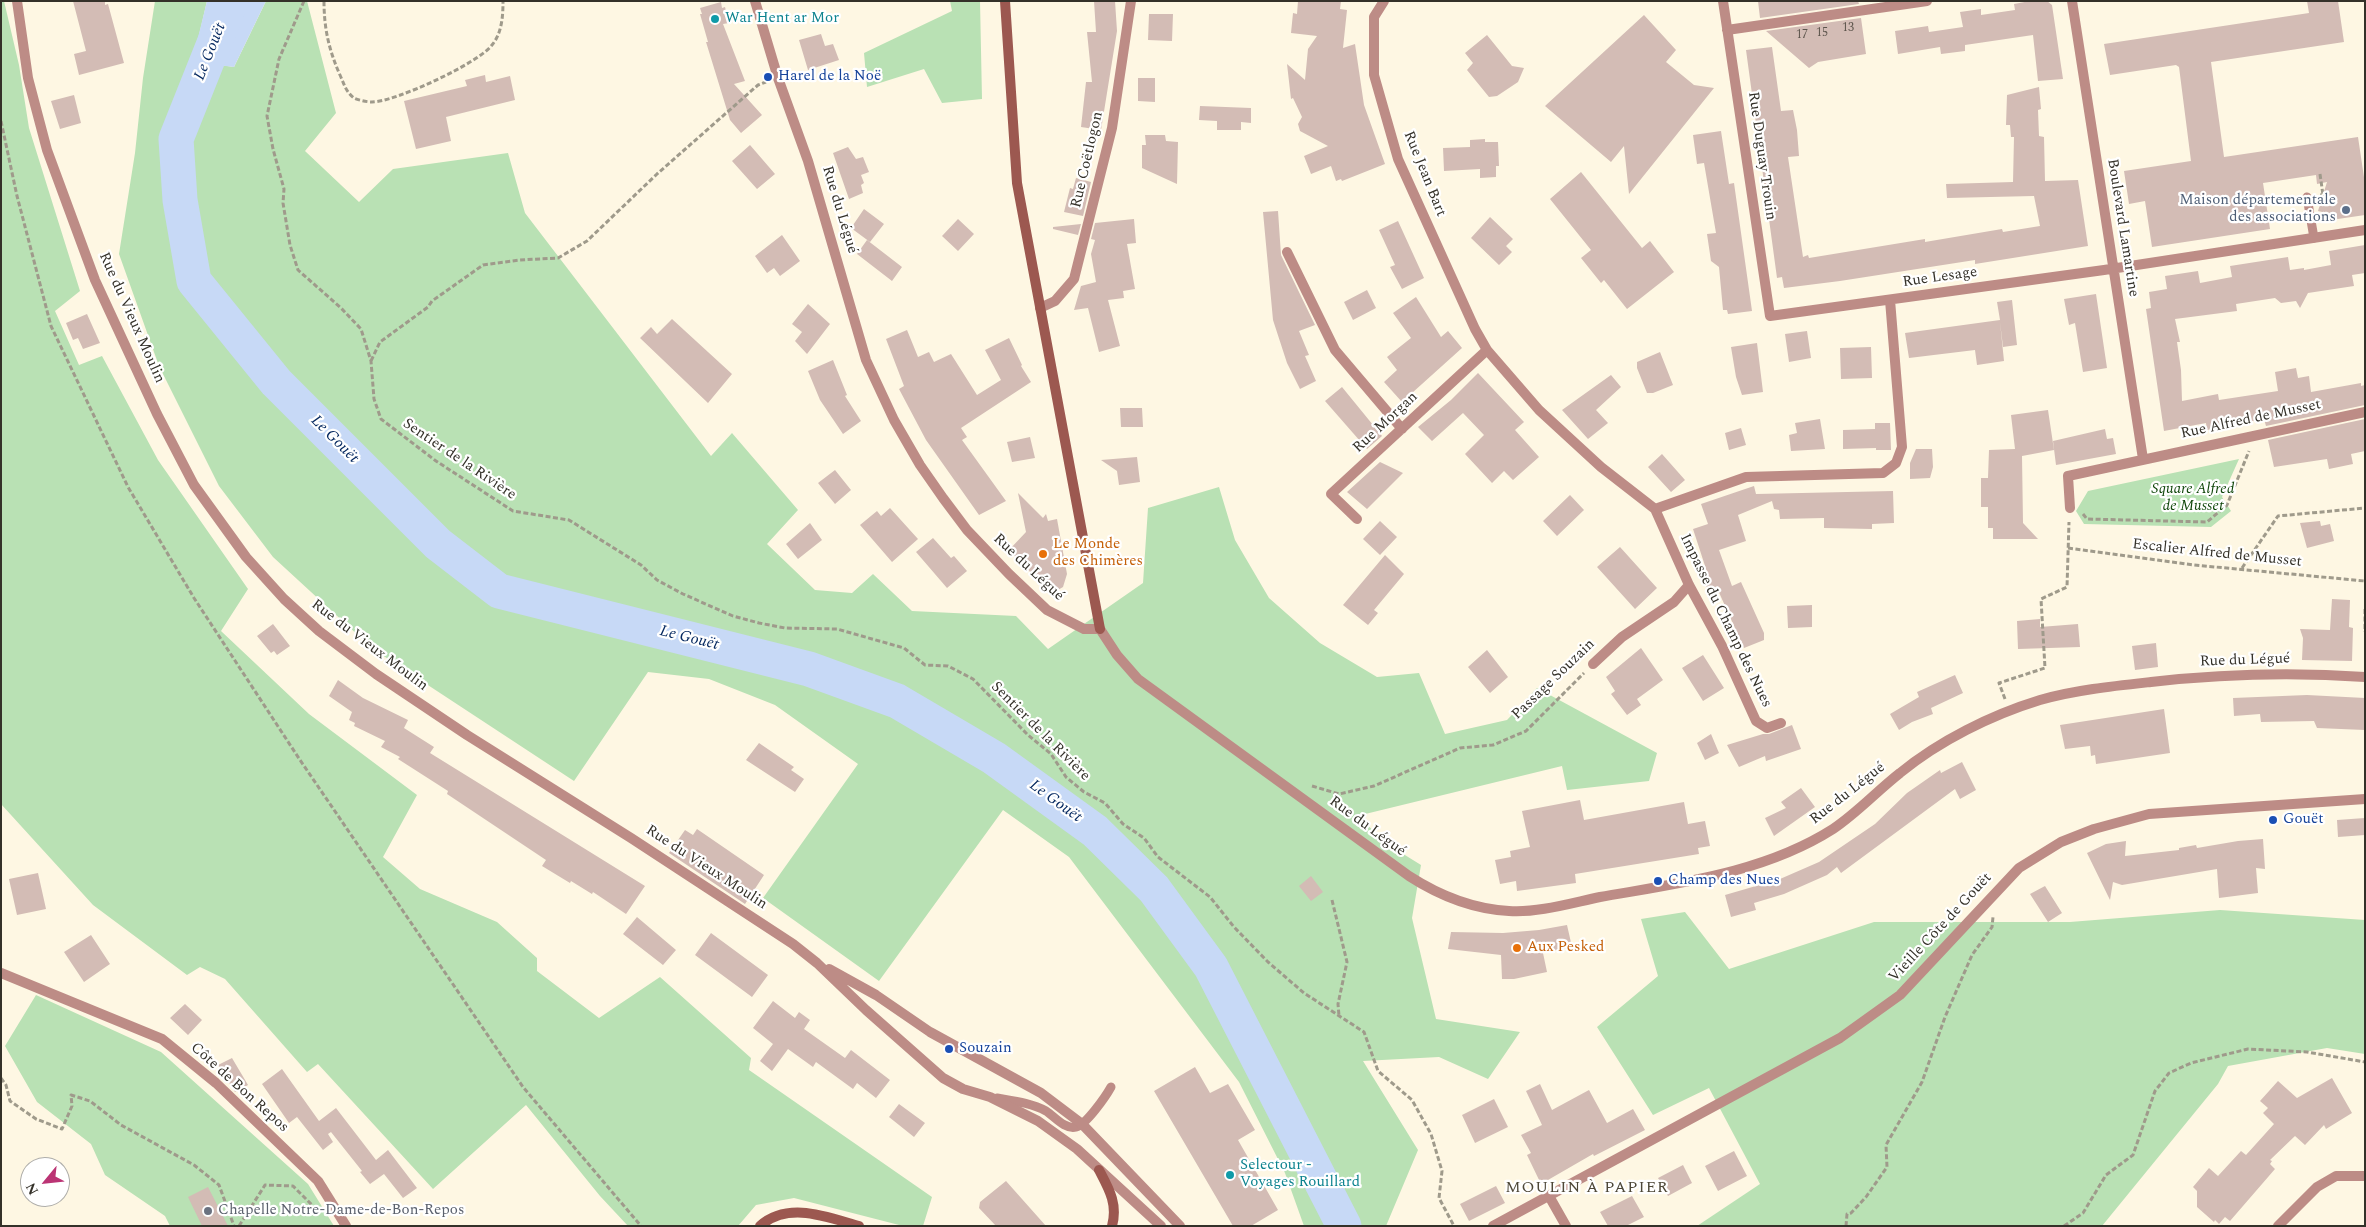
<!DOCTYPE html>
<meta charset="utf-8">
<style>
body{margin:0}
#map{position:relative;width:2366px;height:1227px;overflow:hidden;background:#fef7e3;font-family:Spectral,serif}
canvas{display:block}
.frame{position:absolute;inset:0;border:2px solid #343129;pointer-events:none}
.north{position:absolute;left:20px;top:1157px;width:50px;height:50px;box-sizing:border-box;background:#fff;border:1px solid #aeada9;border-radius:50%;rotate:242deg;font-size:14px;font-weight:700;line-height:20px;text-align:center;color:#343129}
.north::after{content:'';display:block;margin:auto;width:18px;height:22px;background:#bb3474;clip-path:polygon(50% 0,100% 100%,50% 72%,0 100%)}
</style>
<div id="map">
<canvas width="2366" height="1227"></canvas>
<div class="frame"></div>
<div class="north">N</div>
</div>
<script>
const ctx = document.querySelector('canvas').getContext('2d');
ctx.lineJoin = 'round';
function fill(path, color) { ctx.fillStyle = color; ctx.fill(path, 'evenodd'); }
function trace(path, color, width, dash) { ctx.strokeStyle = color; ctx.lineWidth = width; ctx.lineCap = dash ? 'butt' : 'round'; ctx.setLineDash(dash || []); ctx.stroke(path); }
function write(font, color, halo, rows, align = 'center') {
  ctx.font = font + ' Spectral,serif'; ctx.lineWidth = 4.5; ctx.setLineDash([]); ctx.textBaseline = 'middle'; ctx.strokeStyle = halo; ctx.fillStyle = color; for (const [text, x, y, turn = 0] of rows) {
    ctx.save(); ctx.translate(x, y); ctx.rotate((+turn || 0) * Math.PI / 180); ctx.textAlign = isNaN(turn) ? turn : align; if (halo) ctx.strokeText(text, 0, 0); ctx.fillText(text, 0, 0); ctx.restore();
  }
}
fill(new Path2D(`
 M1,1h3l15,64 10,63 51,163 -25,20 24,54 23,-9 56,104 90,129 -27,42 88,83 108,81 -34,62 37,32 77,33 40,36v13l62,47 61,-41 91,81 -2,12 183,127 -9,29h-20l-109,-28 -38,7 -18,21h-110l-28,-30 -74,-91 -93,84 -115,-125 -11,8 -82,-93 -25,-12 -13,8 -94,-70 -92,-101z
 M155,1h52l-14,60 41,6 32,-66h41l29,112 -31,38 54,51 34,-33 115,-16 17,60 186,243 21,-23 66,77 -31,34 48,46 37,3 21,-19 39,37 104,5 32,33 95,-66 5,-75 71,-21 16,53 34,58 51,45 57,34 42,-4 26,61 62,-14 30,-32 120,65 -8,28 -82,9 -5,-24 -205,50 35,31 29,18 -9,53 24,101 84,13 -32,47 -49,-22 -76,4 55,89 -32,76h-82l-19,-53 -46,-91 -170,-225 -66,-47 -124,171 -116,-83 95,-134 -83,-59 -66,-26 -61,-7 -74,109 -201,-132 -100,-92 -54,-71 -60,-120 -40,-112 16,-101 8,-75z
 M950,1h30l2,98 -40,4 -18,-34 -57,18 -3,-34 88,-42z
 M2239,459l-17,38 9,14 -20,16 -127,-3 -8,-13 12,-20z
 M2220,910l145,10v134l-38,-6 -99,18 -10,18 -116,142h-405l63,-42 -51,-96 -56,27 -56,-88 61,-51 -17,-57 44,-7 44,57 145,-47h196z
 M36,995l125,57 147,132 26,42h-164l-5,-10 -60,-41 -14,-31 -54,-42 -32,-56z`), '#b9e1b4');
fill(new Path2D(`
 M207,1h59l-32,66 -42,-5z`), '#c7d9f6');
trace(new Path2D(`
 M231,1l-55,138 4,61 14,81 82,101 162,162 61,47 310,78 88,32 97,57 101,73 59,58 57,78 133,259`), '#c7d9f6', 35);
fill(new Path2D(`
 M73,1h32v4l3,-1 16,59 -45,12 -5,-21 12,-3z
 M1094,1h21l2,30 -16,99 -20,-3 5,-45h6l-5,-50h9z
 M1298,1h43l-1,8 7,1 -4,38 12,-4 9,61 21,59 -43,17 -1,-2 -5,2 -5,-15 -20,8 -7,-18 24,-10 -28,-15 -2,-7 4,-7 -9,-19 -2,1 -4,-35 18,16 3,-31 9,-13 -26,-3 2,-20 4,1z
 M1758,1h100l1,3 -99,14z
 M2030,1h17l5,4 11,74 -25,2 -5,-46 -68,10v6l-24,3 -1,-7 -42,7 -3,-23 33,-5 1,6 34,-5 -3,-15 21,-3v6l34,-5 -1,-6z
 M2307,1h31l6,41 -133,20 13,95 134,-20 7,47v31l-34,5v-6l-13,-3 9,-29 -10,2 -1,-9 -53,8 7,46 -118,18 -7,-46 -16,3 -5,-33 67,-10 -12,-94 -3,-2 -66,10 -6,-31 205,-31z
 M721,2l1,6 3,-1 4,16 -6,1 22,57 -11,3 28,31 -21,18 -11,-13 -24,-78h2l-8,-28h2l-2,-6z
 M1149,14h24l-1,27 -24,-1z
 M1644,15l32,35 -10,12 28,23 20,3 -85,106 -5,-48 -13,16 -66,-56z
 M1861,18l5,36 -48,8 -9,6 -43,-37z
 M821,34l4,12 8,-2 6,16 -31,10 -9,-30z
 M1487,35l25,31 12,2 -6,14 -21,14 -8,1 -22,-27 6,-7 -8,-10z
 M1772,47l9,64 12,-1 4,20 2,26 -11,1 15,100 5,-2 1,3 116,-19v3l77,-13 1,3 37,-6 -6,-30 -87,2 -1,-14 67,-2 1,-45h-3l-1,-12h-4l1,-30 32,-8 2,22 -3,1 1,26 5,1 1,44 33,-1 10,66 -113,18v-4l-135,21 -56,7 -2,-11 -5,1 -31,-228z
 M485,75l1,7 24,-6 5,24 -69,17 5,24 -35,8 -12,-48 63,-15 -2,-6z
 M1138,78h17v24l-17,-1z
 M74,95l7,28 -21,6 -9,-28z
 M1200,106l51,2v15l-10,-1v8h-24v-9l-18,-1z
 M1721,131l8,53 5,-1 18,128 -24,3 -1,-4h-4l-4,-43 -8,-6 -4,-27 9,-1 -12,-70 -7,1 -4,-29z
 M1145,135h20l1,6 12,1 -1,42 -35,-16v-23h4z
 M1485,139v3h13l1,24h-3v11l-16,1v-9l-36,2 -1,-23 27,-1v-7z
 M750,145l25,29 -18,15 -25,-28z
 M848,147l8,12 7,-2 6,15 -8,3 3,8 -3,2 2,8 -14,6 -16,-46z
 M1581,172l61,76 8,-7 24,31 -47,37 -23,-29 -3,3 -20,-25 10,-8 -41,-51z
 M1076,178l15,4 -8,34 -19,-4 6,-24 3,1z
 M864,209l20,15 -14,18 -19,-14z
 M1278,211l3,44 34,70 -16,6 10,24 -4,1 11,25 -16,8 -13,-26 -14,-43 -10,-108z
 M1490,217l23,22 -7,7 6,6 -13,13 -28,-27z
 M958,219l16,15 -16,17 -16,-15z
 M1134,219l2,24 -9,1 8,45 -12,2 1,7 -16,2 12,46 -21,6 -11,-44 -14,2 7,-24 15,-4 -5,-28 4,-14 -4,-1 4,-16z
 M1398,221l26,57 -22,11 -12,-22 5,-2 -16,-35z
 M1081,224l-3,11 -25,-6v-2z
 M782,235l18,26 -20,15 -6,-8 -7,5 -12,-17z
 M867,240l35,27 -10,14 -35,-27z
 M2365,245v28l-13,2 2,11 -46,7 -8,15 -4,-7 -15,2 -6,-5 -39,6 1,7 -62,8 5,23h-3l4,28 1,31 36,-7 1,6 59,-9 -3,-19 21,-4 2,10 11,-2 2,16 50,-9v3l4,-1v20l-99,21 -2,-7 -57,11 -1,-7 -42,8 -18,-122 5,-1 -2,-16 18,-3 -2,-13 33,-5 2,12 32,-6 -2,-11 58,-9 2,13 14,-2v2l27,-5 -2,-14z
 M1367,290l9,18 -23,12 -9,-18z
 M2096,294l11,74 -24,4 -8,-49 -6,2 -5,-26z
 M1416,297l25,40 7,-6 14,17 -60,54 -18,-20 13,-12 -10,-13 24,-19 -18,-25z
 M2012,300l5,45 -14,2 -3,-25 4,39 -27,4 -2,-15 -66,8 -4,-25 95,-13 -3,-18z
 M808,304l22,20 -23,30 -12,-13 7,-9 -10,-8z
 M87,314l13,29 -17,6 -5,-11 -5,2 -7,-17z
 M672,319l60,55 -24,29 -68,-65 11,-11 6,7z
 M907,330l11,27 11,-5 5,10 17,-8 26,41 24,-15 -16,-30 24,-12 13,27 -1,1 10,16 -70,46 6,9 -5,3 44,61 -27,14 -53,-75 -27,-51 5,-3 -18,-47z
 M1807,331l4,27 -22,4 -4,-28z
 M1757,343l6,49 -21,3 -6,-18 -5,-30z
 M1871,347l1,31 -31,1 -1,-31z
 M1660,352l13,33 -20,8h-6l-10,-25v-6z
 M833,360l14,35 -2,1 16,25 -18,13 -23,-34 -12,-29z
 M1478,373l46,49 -9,8 24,27 -26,23 -9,-9 -12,12 -27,-29 19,-19 -21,-22 -31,28 -14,-14 33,-27z
 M1611,375l10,12 -25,23 12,13 -20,16 -26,-29z
 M1342,387l40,49 -15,13 -42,-48z
 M1120,408h22l1,19h-22z
 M2048,410l6,40 -32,6 1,67 15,16h-45v-11h-5v-21h-7v-29h7l1,-28 26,-1 -4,-34z
 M1820,419l5,30 -34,2 -2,-16 8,-2 -2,-10z
 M2365,419v32l-14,3 2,10 -24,5 -2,-10 -53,8 -6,-27z
 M1875,423h15l1,27h-15v-2l-33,1v-19l32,-1z
 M1741,428l5,17 -17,5 -4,-17z
 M2105,429l2,10 6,-1 3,16 -60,11 -3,-24z
 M1030,437l5,21 -23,4 -5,-20z
 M1916,449h16l1,18 -3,11 -20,1v-16z
 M1662,454l23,26 -14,12 -23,-25z
 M1137,457l3,25 -21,3 -2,-14 -16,-11z
 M1380,462l23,11 -36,36 -20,-17z
 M835,470l16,20 -16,14 -17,-21z
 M1754,486l2,8 137,-3 1,32 -22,1v5l-48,-1v-10l-44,1 -1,-9 -5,-1 -2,-8 -34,14 8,26 -27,9 13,36 9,-4 23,51v7l-20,8 -27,-60 -8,4 -8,-17 6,-3 -14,-43 15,-5 -7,-20z
 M1018,493l25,25 3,-4 2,7 9,-2 10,55 -4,13 -12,7 -42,-44 17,-18z
 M1570,495l14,15 -27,26 -14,-15z
 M890,508l28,31 -26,23 -32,-37 17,-14 4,5z
 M1380,521l17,16 -17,18 -17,-16z
 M2320,521l1,5 9,-2 4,17 -27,7 -7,-25z
 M810,523l12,17 -24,19 -12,-15z
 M933,538l18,20 3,-2 13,15 -20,17 -31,-36z
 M1620,547l37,41 -22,21 -38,-42z
 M1385,555l19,19 -30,36 4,3 -10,12 -25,-20z
 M2332,599l18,1 -1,27 4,1 -1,33 -50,-1 1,-22 -3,-9 30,1z
 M1812,605v22l-24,1 -1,-22z
 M2040,619v8l38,-3 2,23 -62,2 -1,-28z
 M273,624l17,22 -13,9 -3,-4 -3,2 -14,-17z
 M2156,643l2,24 -23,3 -3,-24z
 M1641,648l22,32 -26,19 4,6 -14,10 -16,-21 4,-3 -9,-14z
 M1487,650l21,27 -18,16 -22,-26z
 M1703,655l21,33 -21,13 -21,-33z
 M1955,675l8,18 -32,15 2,6 -21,8 -13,8 -9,-16 29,-17 -2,-5z
 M338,680l25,18 45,22 -4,8 30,19 -4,6 215,133 -19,28 -33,-22 -1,2 -21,-13 -1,2 -28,-17 4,-6 -99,-66 1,-3 -50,-32 2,-2 -19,-10 4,-6 -31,-15 1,-3 -6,-3 3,-8 -23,-16z
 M2307,695l58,3v32l-48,-2 -3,-7 -53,1 -1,-8 -26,2 -1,-18z
 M2164,709l6,44 -74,11 -1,-9 -4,1 -1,-10 -25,3 -5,-24z
 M1792,725l9,24 -35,12 -1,-5 -26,11 -12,-22 36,-11h6z
 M1711,734l8,19 -14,7 -8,-17z
 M759,743l35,24 -3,3 13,9 -9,13 -49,-32z
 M1962,762l14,28 -16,9 -5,-10 -114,84 -4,-6 -10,8 -43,19 -30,9 2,7 -25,7 -6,-22 55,-16 39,-17 56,-38 32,-31 33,-23 1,3z
 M1801,788l14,19 -41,29 -9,-18 21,-10 -5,-6z
 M1580,800l4,20 100,-18 4,22 17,-3 5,25 -12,2 1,6 -124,20 1,9 -59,8 -1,-10 -16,3 -5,-24 16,-3 -1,-6 20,-4 -8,-36z
 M2365,818v17l-27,2 -1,-17z
 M697,829l67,46 -19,29 -76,-51 16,-23 8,5z
 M2263,839l2,30 -9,-1 2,25 -39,5 -2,-29 -95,16 -9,-3 -3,18 -23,-47 19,-9 20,-3 -1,15 54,-6v-2l17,-3 1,3 41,-7z
 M38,873l8,36 -29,6 -8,-36z
 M1311,876l12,16 -12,9 -12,-15z
 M2045,886l17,27 -14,9 -18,-28z
 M637,917l39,33 -13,15 -40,-31z
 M1567,925l5,22 -29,6 4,19 -33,7h-12l-1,-24 -53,-6 3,-17 52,1 36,-3z
 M711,933l57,42 -16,22 -57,-42z
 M91,935l19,29 -26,18 -20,-30z
 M773,1001l22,17 4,-6 11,8 -6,9 41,29 6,-8 39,30 -14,18 -19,-15 -4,6 -37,-27 -3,5 -25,-18 -16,22 -12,-10 13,-17 -20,-16z
 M185,1004l17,16 -14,15 -18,-17z
 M232,1058l16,27 -13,7 -17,-27z
 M1195,1067l15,26 18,-9 27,46 -17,10 40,70 -27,16h-18l-79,-135z
 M282,1069l37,52 17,-13 40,52 12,-10 29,38 -14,10 -19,-24 -14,10 -10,-12 2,-1 -31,-39 -3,2 5,8 -10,8 -26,-33 -8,6 -27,-39z
 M2332,1078l20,35 -26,16 -2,-4 -19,20 -10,-9 -25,24 2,1 -2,3 5,5 -45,52 -5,-4 -6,7 -4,-4 -1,2 -17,-15v-16l-4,-4 16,-19 9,8 23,-25 5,4 28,-31 -11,-11 5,-5 -8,-7 18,-20 19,17z
 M1540,1084l12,26 37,-20 18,33 26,-14 12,21 -51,26 -1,-2 -52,30 -14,-29 4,-2 -10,-18 21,-10 -16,-34z
 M1494,1099l14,28 -33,16 -13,-28z
 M899,1104l26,19 -11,14 -25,-20z
 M1734,1151l13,25 -29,15 -13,-25z
 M1683,1165l9,18 -24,13 -10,-18z
 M1006,1181l40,45h-50l-17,-18 1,-6z
 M1496,1186l9,17 -36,18 -9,-17z
 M208,1187l20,39h-26l-14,-29z
 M1632,1196l12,21 -18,9h-18l-8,-14z`), '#d3bcb5');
trace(new Path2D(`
 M304,1l-25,58 -12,57 6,33 11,40 -1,14 7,42 8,25 43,38 20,21 10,32 3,38 7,20 55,42 77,50 56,9 72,45 16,15 26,14 50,22 26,7 26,5 52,1 67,19 21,17 23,1 25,13 55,56 23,19 15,23 18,15 21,11 18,21 21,14 14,19 52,40 24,30 34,35 36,31 60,39 14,39 34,29 19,34 11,37 -3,27 15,28
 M324,1c0,28 5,49 16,74 4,9 6,17 14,23 4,2 13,4 18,4 23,0 107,-39 120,-57 10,-12 11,-29 11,-44
 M1,121l16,75 34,130 77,161 66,111 106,162 223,327 118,139
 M2320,174l3,21h-3
 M371,361l9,-19 48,-35 4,-6 51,-36 37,-5 38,-2 29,-17 70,-67 101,-89 8,-3
 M2083,514l4,5 120,3 20,-17 22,-54
 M2068,548l126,17 171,16
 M2242,568l36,-52 87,-8
 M2365,609v23
 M2005,699l-6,-16 46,-15 -4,-69 26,-12 2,-65
 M1312,786l27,8 35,-8 86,-38 33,-3 33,-14 58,-58
 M1332,900l15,62 -9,42 1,12
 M1,1078l5,7 4,16 26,18 26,10 10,-23 -1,-11 19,6 31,24 73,40 25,20 15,41
 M239,1226l26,-41 28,1 23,23
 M1846,1226l1,-12 4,-1 15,-16 21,-30 -1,-22 36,-63 23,-65 27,-62 20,-28 1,-10
 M2064,1226l19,-13 23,-38 27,-20 22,-64 14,-18 22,-10 57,-14 59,3 58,10`), '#9f9a8b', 3, [5, 2.5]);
trace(new Path2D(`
 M2307,197l7,41
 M997,1098c17,3 34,5 49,13 8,5 19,19 30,16 10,-2 30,-31 35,-40`), '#bd8c86', 9);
trace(new Path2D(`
 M1384,1l-10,16v58l24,84 77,170 12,21 52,60 62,57 54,42 34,76 33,61 34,75 11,7 14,-5
 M1723,1l47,315 334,-46 261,-40
 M2072,1l71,458
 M1727,30l200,-29
 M1287,252l48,98 67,79
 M1040,308l15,-7 19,-22 38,-151 19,-127
 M2070,508l-2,-32 297,-64
 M1655,509l91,-32 137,-4 13,-10 6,-16 -12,-147
 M1357,519l-26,-25 156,-144
 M1593,664l29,-27 52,-35 15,-17
 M1,973l161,66 54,44 102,98 28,45
 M1549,1196l17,30
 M2278,1226l39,-39 19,-11h29`), '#bd8c86', 10);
trace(new Path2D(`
 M17,1l11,77 19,72 48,130 62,134 37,71 52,72 38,42 35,32 57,43 91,61 164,103 162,106 24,19 49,47 77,68 20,11 27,8 48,24 39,28 84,77
 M755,1l23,77 30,83 58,199 28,60 26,45 23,33 24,32 42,44 38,36 37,19h16l17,26 21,24 271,197c31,20 63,33 100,35 29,2 62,-8 91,-14 79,-14 164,-24 233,-68 24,-16 44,-38 67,-56 39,-32 91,-58 140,-73 35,-10 74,-14 111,-18 71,-8 142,-10 214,-5
 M829,969l47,26 54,37 111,61 41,31 98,102
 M1493,1226l347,-188 60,-43 119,-127 42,-26 33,-13 55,-15 216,-15`), '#bd8c86', 10);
trace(new Path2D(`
 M1005,1l12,182 83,446
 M1099,1170c10,19 19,34 13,56
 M760,1226c28,-25 67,-9 99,0`), '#9c5850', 10);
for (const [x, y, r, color] of [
 [715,19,5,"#0f9aa8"],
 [768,77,5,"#1a4fb4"],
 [2346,210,5,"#5c6f8a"],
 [1043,554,5,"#e8710a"],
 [2273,820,5,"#1a4fb4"],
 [1658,881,5,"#1a4fb4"],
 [1517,948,5,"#e8710a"],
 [949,1049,5,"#1a4fb4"],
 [1230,1175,5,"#0f9aa8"],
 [208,1211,5,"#6b7280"]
]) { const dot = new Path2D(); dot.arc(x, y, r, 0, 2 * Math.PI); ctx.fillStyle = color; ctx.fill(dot); trace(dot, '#fff', 2); }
write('12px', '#5c544c', null, [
 ["13",1848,29],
 ["15",1822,34],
 ["17",1802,36]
]);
write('15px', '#0d838f', '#fff', [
 ["War Hent ar Mor",725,19],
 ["Selectour -",1240,1166],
 ["Voyages Rouillard",1240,1183]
], 'left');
write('15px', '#164399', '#fff', [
 ["Harel de la Noë",778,77],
 ["Gouët",2283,820],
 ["Champ des Nues",1668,881],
 ["Souzain",959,1049]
], 'left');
write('15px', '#343129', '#fff', [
 ["Rue Duguay Trouin",1761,156,82],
 ["Rue Coëtlogon",1088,160,-77],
 ["Rue Jean Bart",1424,174,68],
 ["Rue du Légué",839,210,73],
 ["Boulevard Lamartine",2122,228,81],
 ["Rue Lesage",1940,278,-8],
 ["Rue du Vieux Moulin",131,318,66],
 ["Rue Alfred de Musset",2251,420,-12],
 ["Rue Morgan",1386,423,-43],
 ["Sentier de la Rivière",459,460,34],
 ["Escalier Alfred de Musset",2217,554,6],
 ["Rue du Légué",1028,568,43],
 ["Impasse du Champ des Nues",1725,621,64],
 ["Rue du Vieux Moulin",369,646,37],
 ["Rue du Légué",2245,661,-2],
 ["Passage Souzain",1554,680,-44],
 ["Sentier de la Rivière",1040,732,45],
 ["Rue du Légué",1848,794,-38],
 ["Rue du Légué",1367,827,36],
 ["Rue du Vieux Moulin",706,868,33],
 ["Vieille Côte de Gouët",1941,928,-47],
 ["Côte de Bon Repos",239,1088,42]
]);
write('15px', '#4e5e75', '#fff', [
 ["Maison départementale",2336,201],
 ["des associations",2336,218]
], 'right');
write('italic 15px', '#0e4508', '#fff', [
 ["Square Alfred",2193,490],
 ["de Musset",2193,507]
]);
write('15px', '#c56008', '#fff', [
 ["Le Monde",1053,545],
 ["des Chimères",1053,562],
 ["Aux Pesked",1527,948]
], 'left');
write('15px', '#5b616d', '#fff', [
 ["Chapelle Notre-Dame-de-Bon-Repos",218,1211]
], 'left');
write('italic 16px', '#062960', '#fff', [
 ["Le Gouët",211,52,-68],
 ["Le Gouët",334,440,45],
 ["Le Gouët",689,639,14],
 ["Le Gouët",1055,802,36]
]);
ctx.letterSpacing = '1px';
write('16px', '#4e4838', '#fff', [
 ["MOULIN À PAPIER",1587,1189]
]);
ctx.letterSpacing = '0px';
</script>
